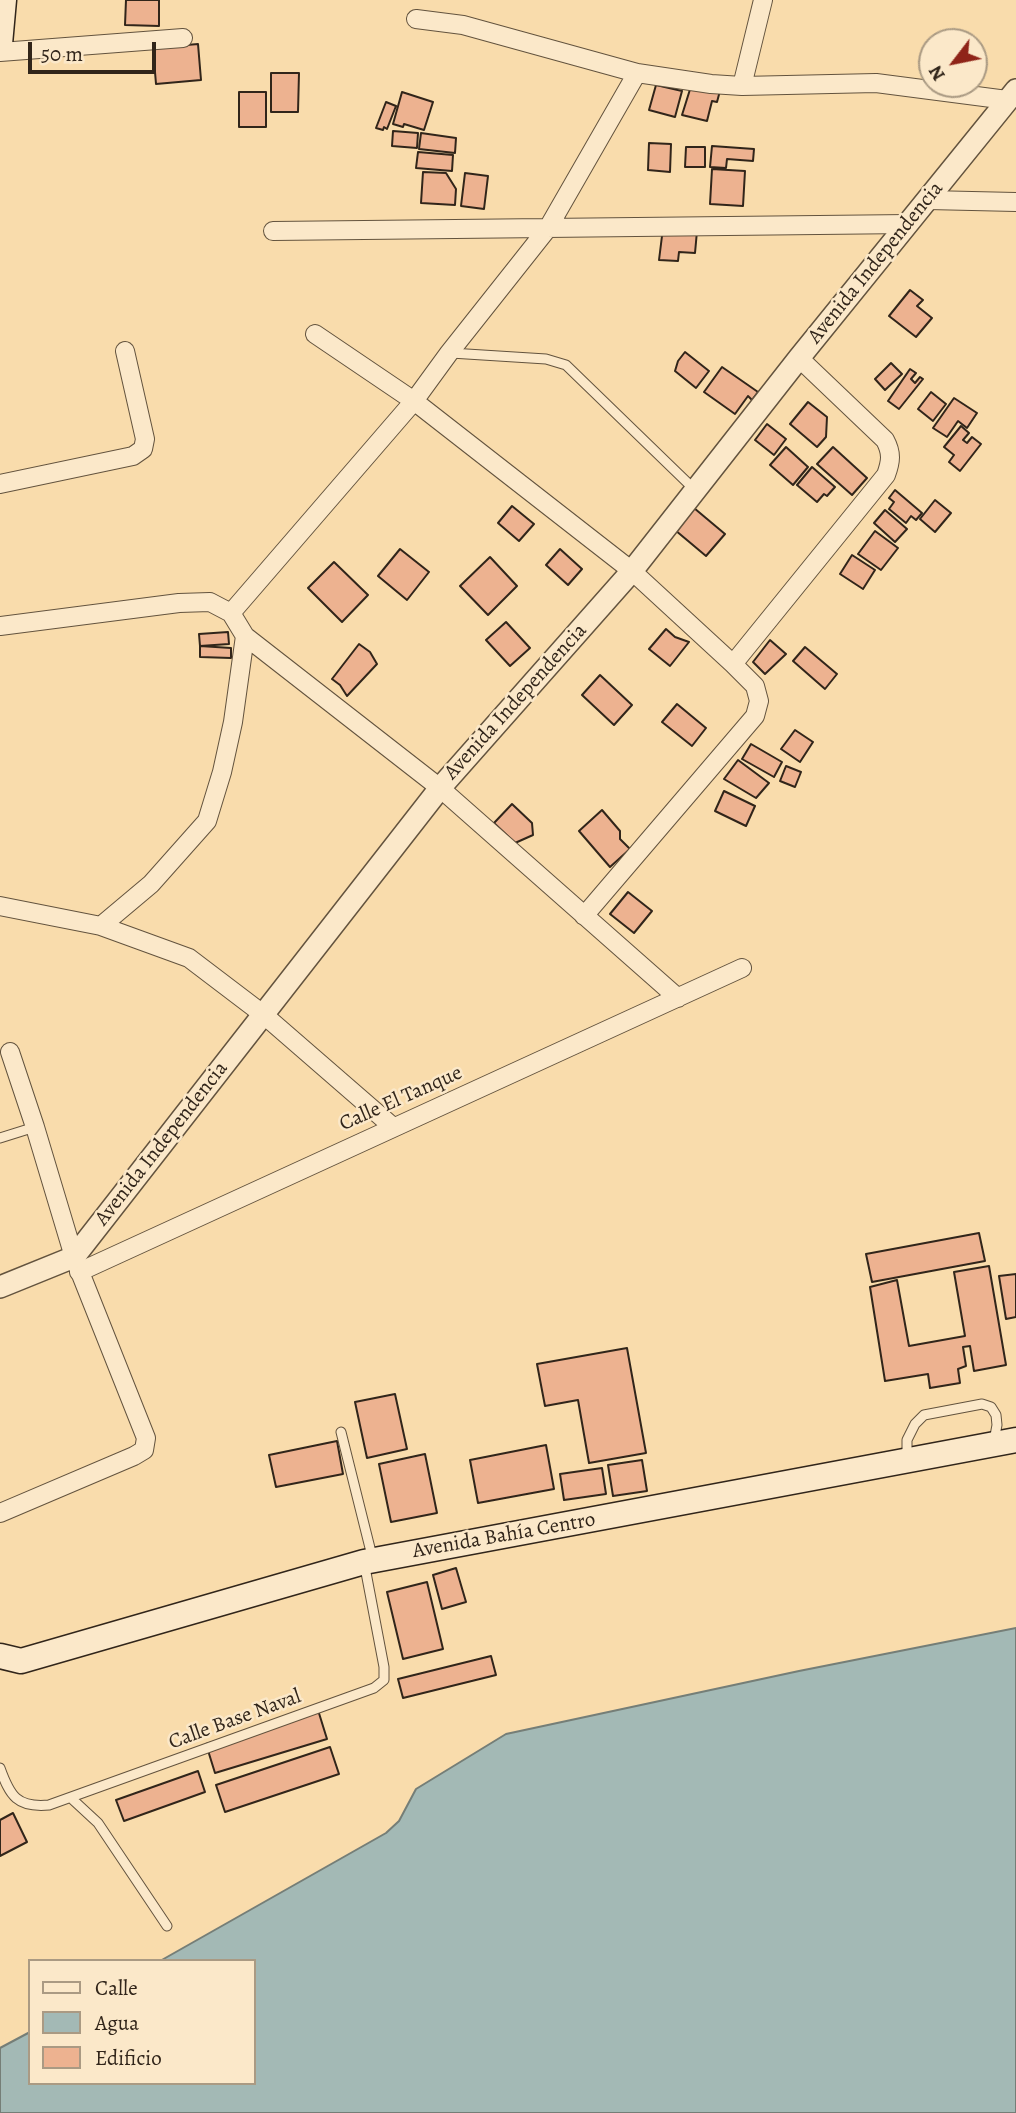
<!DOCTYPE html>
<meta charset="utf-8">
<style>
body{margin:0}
#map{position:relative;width:1016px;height:2113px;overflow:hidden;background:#f9dcac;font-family:Alegreya,serif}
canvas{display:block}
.legend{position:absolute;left:28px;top:1959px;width:228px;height:126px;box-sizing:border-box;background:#fbe8c9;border:2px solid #aa9a83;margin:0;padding:9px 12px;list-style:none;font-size:21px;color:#31251a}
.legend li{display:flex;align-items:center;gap:14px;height:35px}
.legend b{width:35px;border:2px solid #aa9a83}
.north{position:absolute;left:918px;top:28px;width:70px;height:70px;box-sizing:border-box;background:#fbe8c9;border:2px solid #aa9a83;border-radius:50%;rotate:238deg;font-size:19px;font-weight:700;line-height:28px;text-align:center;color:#31251a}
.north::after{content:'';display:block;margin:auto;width:24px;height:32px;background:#8f2418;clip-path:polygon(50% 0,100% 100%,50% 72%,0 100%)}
.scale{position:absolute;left:28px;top:42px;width:128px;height:32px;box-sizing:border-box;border:4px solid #31251a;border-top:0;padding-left:9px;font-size:21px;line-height:24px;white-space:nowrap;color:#31251a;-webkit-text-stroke:5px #fbe8c9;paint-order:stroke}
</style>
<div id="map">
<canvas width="1016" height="2113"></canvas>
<ul class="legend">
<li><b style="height:9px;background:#fbe8c9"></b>Calle</li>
<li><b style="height:19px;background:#a3b9b5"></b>Agua</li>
<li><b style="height:19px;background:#edb290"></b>Edificio</li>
</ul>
<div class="north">N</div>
<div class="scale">50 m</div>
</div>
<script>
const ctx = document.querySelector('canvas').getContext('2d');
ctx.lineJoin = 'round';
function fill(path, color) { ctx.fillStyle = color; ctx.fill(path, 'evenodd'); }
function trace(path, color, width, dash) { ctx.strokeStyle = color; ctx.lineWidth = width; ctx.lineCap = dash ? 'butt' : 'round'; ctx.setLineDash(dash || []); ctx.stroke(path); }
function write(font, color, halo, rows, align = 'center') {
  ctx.font = font + ' Alegreya,serif'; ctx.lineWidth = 5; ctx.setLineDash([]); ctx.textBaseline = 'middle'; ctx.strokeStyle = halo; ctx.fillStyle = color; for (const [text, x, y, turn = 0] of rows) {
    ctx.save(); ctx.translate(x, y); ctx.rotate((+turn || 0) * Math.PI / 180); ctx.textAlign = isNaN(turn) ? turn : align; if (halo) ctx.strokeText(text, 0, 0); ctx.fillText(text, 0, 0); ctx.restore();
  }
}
const water = new Path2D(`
 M1016,1628v485h-1016v-65l30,-16v51h224v-122h-94l226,-128 13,-12 17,-32 90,-55 293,-63z`);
fill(water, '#a3b9b5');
trace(water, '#757e77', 2);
const building = new Path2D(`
 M126,0h33v26l-34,-1z
 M198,44l3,36 -45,4 -3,-36z
 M271,73h28l-1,39h-27z
 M692,83l29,4 -4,15 -5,-1 -5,20 -25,-6z
 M656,85l26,6 -7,26 -26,-7z
 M239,92h27v35h-27z
 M402,92l31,10 -9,28 -20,-6 -1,3 -10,-3z
 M386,102l10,4 -9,23 -3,-2 -1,3 -7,-2z
 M393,131l25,2 -1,15 -25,-2z
 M421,133l35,5 -1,15 -36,-4z
 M649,143l22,1 -1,28 -22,-2z
 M712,146l42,3 -1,12 -26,-2 -1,9 -16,-1z
 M686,147h19v20h-20z
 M418,152l35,3 -1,16 -36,-3z
 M712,169l33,2 -2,35 -33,-2z
 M423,172l23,1 10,16 -1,16 -34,-2z
 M465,173l23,3 -4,33 -23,-3z
 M663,228l34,3 -2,22 -16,-1 -1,9 -19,-1z
 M910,290l13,10 -6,6 15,12 -16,19 -27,-21z
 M685,352l24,19 -13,17 -21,-17 3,-10z
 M891,363l11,11 -17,16 -10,-11z
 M722,367l36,25 -6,8 -4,-4 -13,18 -31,-22z
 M910,369l6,4 -5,6 4,4 5,-6 3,2 -24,30 -11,-8z
 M931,392l15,12 -13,17 -15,-12z
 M954,398l23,15 -10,15 -9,-7 -11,16 -14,-9z
 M808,402l19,15 -1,20 -9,10 -27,-23z
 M767,424l19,15 -12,16 -19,-15z
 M961,426l8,7 -6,7 4,3 5,-6 9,7 -21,27 -11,-9 5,-7 -10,-8z
 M786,447l22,20 -15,18 -23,-20z
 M833,447l34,31 -15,17 -35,-31z
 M812,467l23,20 -8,9 -3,-2 -7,8 -20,-17z
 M895,490l27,23 -6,7 -5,-4 -5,7 -17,-14 5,-7 -5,-4z
 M935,500l16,13 -16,19 -15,-13z
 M512,506l22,18 -15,17 -21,-18z
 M694,508l31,26 -19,22 -31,-26z
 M885,510l22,19 -12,13 -21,-19z
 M875,531l23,17 -17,22 -23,-16z
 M400,549l29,23 -22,28 -29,-24z
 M560,549l22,20 -14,16 -22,-20z
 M852,555l23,15 -12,19 -23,-15z
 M490,557l27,29 -29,29 -28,-29z
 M334,562l34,33 -26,27 -34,-34z
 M506,622l24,26 -20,18 -24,-26z
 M666,629l9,8 14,5 -19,24 -21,-17z
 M228,632l1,12 -29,2 -1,-12z
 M770,640l16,14 -21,20 -12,-12z
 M359,644l11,8 7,12 -30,32 -7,-11 -8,-6z
 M200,646l31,2v10l-31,-1z
 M805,647l32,27 -12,15 -32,-28z
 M600,675l32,30 -18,20 -32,-30z
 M677,704l29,24 -14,18 -30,-24z
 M795,730l18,12 -13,20 -19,-13z
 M751,744l31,18 -8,15 -32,-18z
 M738,760l31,23 -13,15 -32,-19z
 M786,766l15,6 -6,15 -15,-6z
 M724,791l31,15 -9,20 -31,-15z
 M512,804l20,19 1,12 -18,8 -21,-20z
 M602,810l18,21v8l10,10 -20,18 -31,-36z
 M628,892l24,19 -18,22 -24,-19z
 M979,1233l6,28 -113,21 -6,-28z
 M989,1266l17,99 -32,6 -4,-25 -7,1 3,19 -8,3 2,14 -30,5 -2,-14 -43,7 -15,-94 27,-7 12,66 56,-10 -11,-64z
 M1016,1274v43l-10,2 -7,-43z
 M627,1348l19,105 -57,10 -11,-63 -33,6 -8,-42z
 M395,1394l12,55 -40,9 -12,-56z
 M337,1441l6,33 -67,13 -7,-32z
 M546,1445l8,44 -76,14 -8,-43z
 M425,1454l12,59 -46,9 -12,-58z
 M642,1460l5,31 -34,5 -5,-31z
 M602,1468l4,26 -42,6 -4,-26z
 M456,1568l10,34 -24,7 -9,-34z
 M427,1582l16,67 -40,10 -16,-67z
 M491,1656l5,19 -93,23 -5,-19z
 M318,1710l9,29 -112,34 -9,-29z
 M330,1747l9,27 -114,38 -9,-27z
 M198,1771l7,21 -81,29 -8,-21z
 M13,1813l14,29 -27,14v-36z`);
fill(building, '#edb290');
trace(building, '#31251a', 2);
const service = new Path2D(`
 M451,353l95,6 20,6 129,125
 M0,1138l35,-11
 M341,1432l32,128
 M907,1460v-20l8,-16 9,-9 58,-11 9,3 5,8 1,10 -3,16
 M0,1768c10,28 17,40 49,37l325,-117 10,-8v-13l-20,-105
 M71,1798l27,25 69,103`);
const minor = new Path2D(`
 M416,19l47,6 174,48 74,11 31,2 134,-3 131,17
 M0,52l183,-14
 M742,86l21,-86
 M928,200l88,2
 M273,231l636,-7
 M315,334l99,67 218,170 101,93 22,22 4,15 -4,15 -171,200
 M0,484l133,-28 10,-7 2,-10 -20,-88
 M231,613l183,-212 35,-48 99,-125 89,-155
 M0,626l179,-23 31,-1 21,11 14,23 195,152 238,210
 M733,664l153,-189c5,-14 6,-22 -1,-35l-86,-82
 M0,906l101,20 88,32 75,57 129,112
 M101,926l50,-42 56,-63 15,-49 11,-50 12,-86
 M79,1272l663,-304
 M0,1513l134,-57 10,-6 2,-12 -72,-181 -39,-130 -25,-75`);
const tertiary = new Path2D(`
 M0,1287l74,-30 366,-469 192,-217 167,-213 217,-268`);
const secondary = new Path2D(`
 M0,44l4,-44
 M0,1656l21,5 343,-99 652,-122`);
trace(service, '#63533e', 11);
trace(minor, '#63533e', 20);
trace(tertiary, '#63533e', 24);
trace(secondary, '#31251a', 27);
trace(service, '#fbe8c9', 9);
trace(minor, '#fbe8c9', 18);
trace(tertiary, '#fbe8c9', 21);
trace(secondary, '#fbe8c9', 24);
write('21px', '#31251a', '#fbe8c9', [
 ["Avenida Independencia",876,263,-51],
 ["Avenida Independencia",516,702,-48],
 ["Calle El Tanque",401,1099,-24],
 ["Avenida Independencia",162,1144,-52],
 ["Avenida Bahía Centro",504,1536,-10],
 ["Calle Base Naval",235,1720,-20]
]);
</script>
